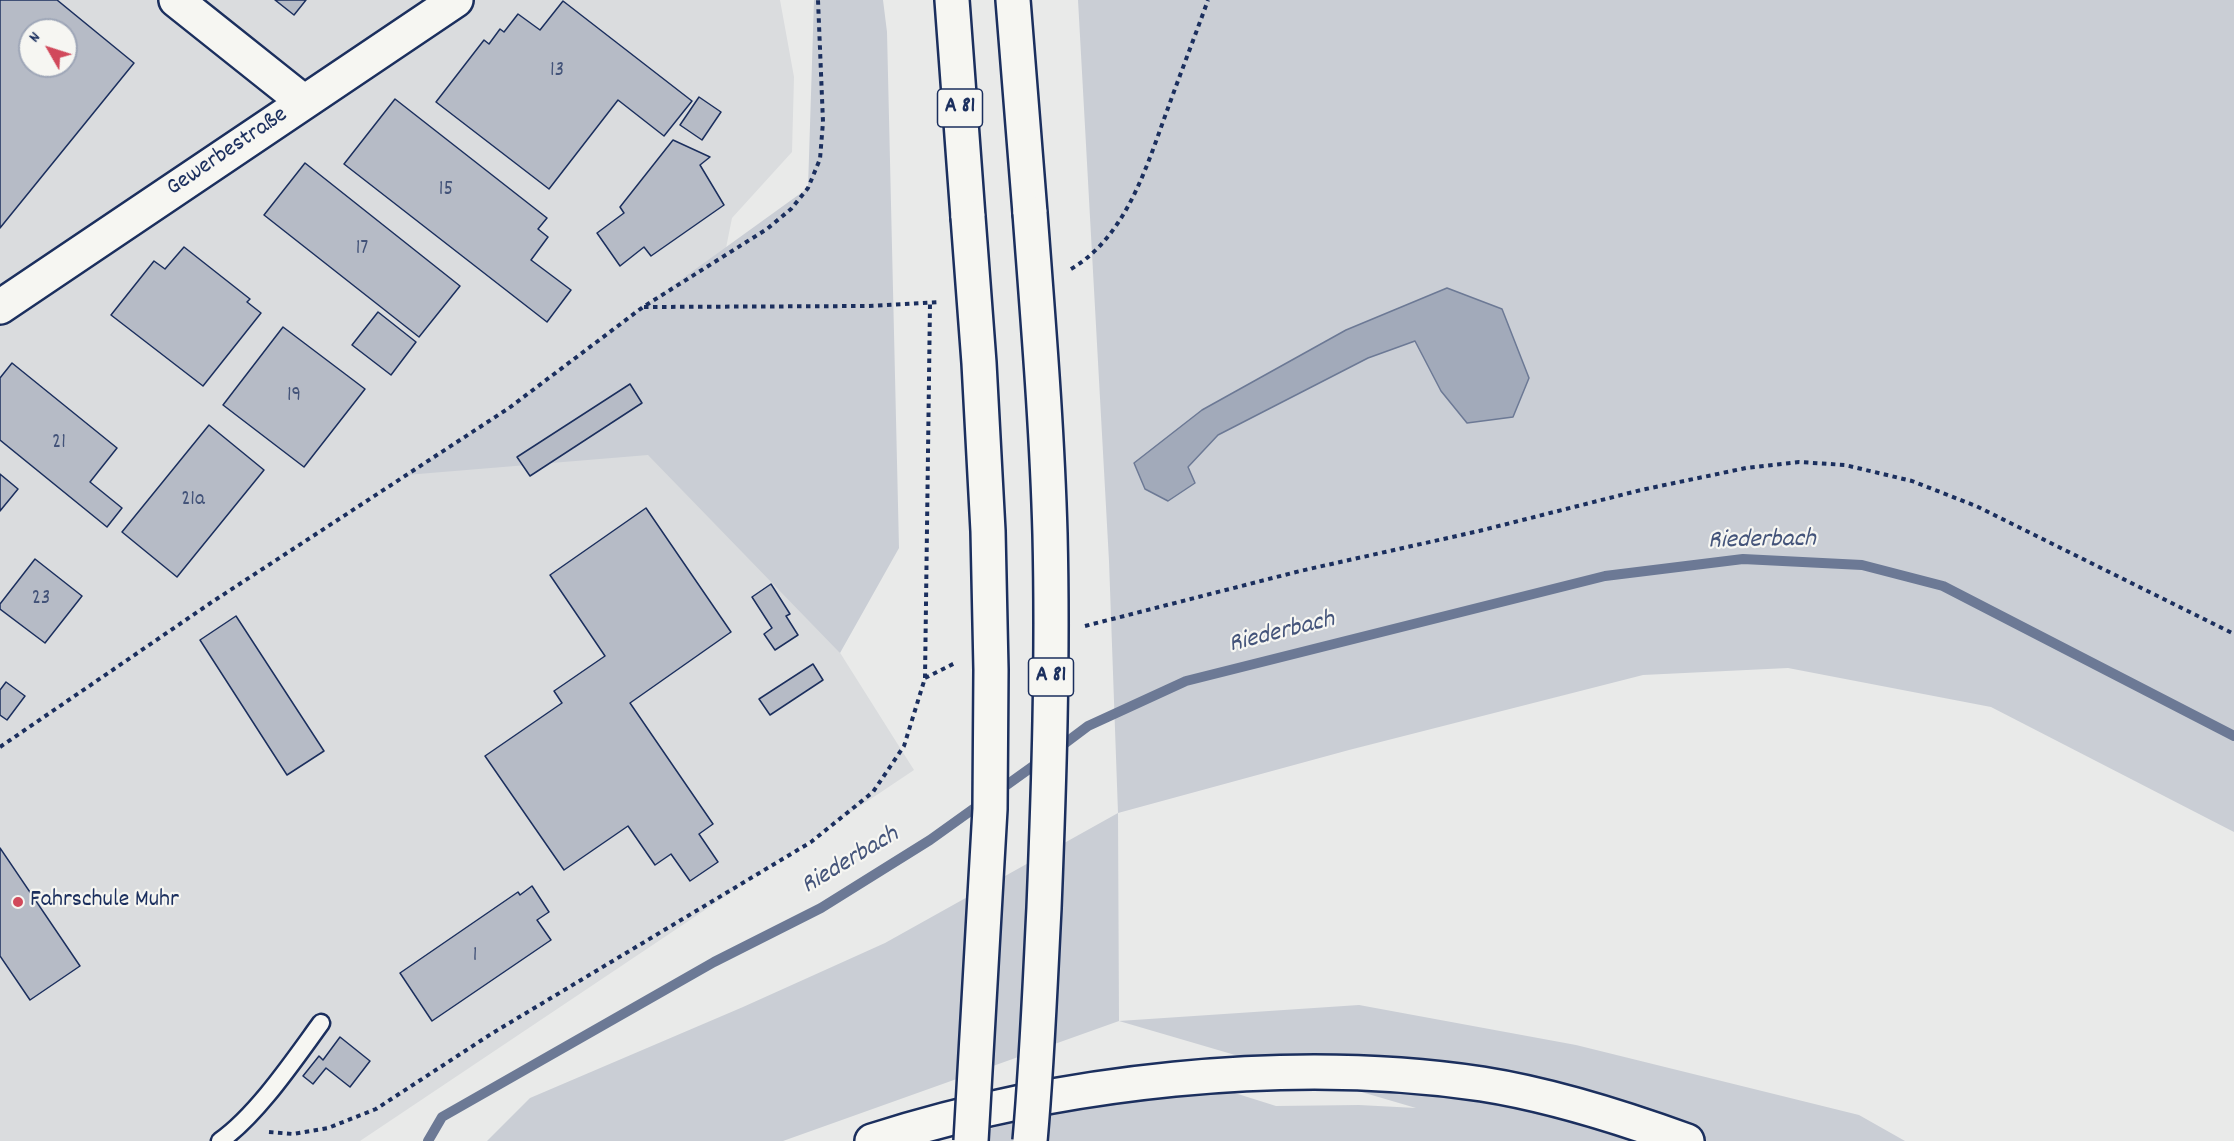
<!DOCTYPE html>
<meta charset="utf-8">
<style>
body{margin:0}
#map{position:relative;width:2234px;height:1141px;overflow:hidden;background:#e9eae9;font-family:Dekko,sans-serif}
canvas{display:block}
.north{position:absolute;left:18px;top:18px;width:60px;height:60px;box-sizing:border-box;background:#f6f6f2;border:2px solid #9ea6b7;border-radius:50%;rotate:309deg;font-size:16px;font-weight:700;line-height:24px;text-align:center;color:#1b2f5e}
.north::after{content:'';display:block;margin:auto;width:21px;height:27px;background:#d1495b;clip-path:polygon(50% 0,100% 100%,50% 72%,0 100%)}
</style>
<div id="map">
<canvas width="2234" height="1141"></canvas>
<div class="north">N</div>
</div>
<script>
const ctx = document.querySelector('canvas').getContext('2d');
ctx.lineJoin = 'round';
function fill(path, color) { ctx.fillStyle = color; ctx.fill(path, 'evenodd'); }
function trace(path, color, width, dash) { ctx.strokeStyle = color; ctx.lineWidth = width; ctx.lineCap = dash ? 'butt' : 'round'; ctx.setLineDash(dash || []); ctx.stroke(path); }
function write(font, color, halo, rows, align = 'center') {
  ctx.font = font + ' Dekko,sans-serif'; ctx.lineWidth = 4.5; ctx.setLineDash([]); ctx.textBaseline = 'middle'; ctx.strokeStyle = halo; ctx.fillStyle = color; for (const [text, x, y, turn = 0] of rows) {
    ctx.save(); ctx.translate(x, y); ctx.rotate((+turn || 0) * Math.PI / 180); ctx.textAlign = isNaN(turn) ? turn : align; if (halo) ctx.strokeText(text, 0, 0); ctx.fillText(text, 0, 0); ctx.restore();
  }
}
fill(new Path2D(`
 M0,0h780l14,77 -2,75 -60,66 -40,200 222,352 -554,371h-360zM30,30h36v36h-36z`), '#dadcde');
fill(new Path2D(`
 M814,0h69l4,32 12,516 -59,105 -192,-198 -242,20 103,-67 134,-101 165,-119z
 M1078,0h1156v832l-243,-125 -203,-39 -145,7 -294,75 -231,63 1,208 240,-16 217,40 283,70 46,26h-944l123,-50 103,-13 89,28 83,-1 57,3 -297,-87 -336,120h-296l43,-43 213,-91 142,-64 233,-130 -9,-252z`), '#caced5');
const water = new Path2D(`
 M1447,288l55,21 27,69 -16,39 -46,6 -26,-32 -26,-50 -47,17 -150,77 -30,32 7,16 -27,18 -23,-12 -11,-26 68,-53 144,-80z`);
fill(water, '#a2aaba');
trace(water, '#6c7995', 1.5);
trace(new Path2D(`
 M1056,750l32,-24 98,-45 419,-105 138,-17 119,6 81,21 291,150
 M428,1141l14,-24 272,-155 107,-54 109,-68 113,-81`), '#6c7995', 10);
const building = new Path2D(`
 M0,0h57l77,63 -134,165zM30,30h36v36h-36z
 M275,0h31l-12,15z
 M563,1l129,100 -28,35 -46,-36 -69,89 -113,-87 48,-62 5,4 11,-15 4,3 14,-18 22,16z
 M699,97l22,15 -19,28 -22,-15z
 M395,99l152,119 -9,11 10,8 -17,23 40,30 -24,32 -203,-158z
 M673,140l37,17 -10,8 24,40 -73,51 -7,-9 -24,19 -23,-33 27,-20 -4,-6z
 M305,163l155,123 -41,51 -155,-122z
 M184,247l66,52 -3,3 14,11 -58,73 -92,-71 43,-54 11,8z
 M378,312l38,30 -25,33 -39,-30z
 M283,327l82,62 -61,78 -81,-62z
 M12,363l105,85 -27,34 32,26 -15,19 -107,-87v-62z
 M630,384l12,19 -112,73 -13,-19z
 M209,425l55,45 -87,107 -55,-45z
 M0,474l18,15 -18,22z
 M646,508l85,124 -101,71 83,121 -14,10 19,28 -28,19 -19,-27 -16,11 -27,-39 -64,44 -79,-114 77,-53 -8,-12 51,-35 -55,-81z
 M35,559l47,37 -37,47 -45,-34v-5z
 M771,584l19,30 -4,2 12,19 -23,15 -11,-16 8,-6 -20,-31z
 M236,616l88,135 -37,24 -87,-135z
 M813,664l10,16 -53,35 -11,-16z
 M6,682l19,14 -18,24 -7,-5v-25z
 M0,848l80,118 -50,34 -30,-44z
 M532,886l17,26 -12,8 14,20 -119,81 -32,-48 118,-81 2,3z
 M340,1037l30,24 -20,26 -24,-19 -13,16 -10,-8 16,-20 4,4z`);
fill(building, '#b6bbc6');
trace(building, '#1b2f5e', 1.5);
const service = new Path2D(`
 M220,1141c37,-26 74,-81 101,-118`);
const minor = new Path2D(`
 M176,0l128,102
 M0,307l456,-307`);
const secondary = new Path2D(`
 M872,1141c186,-60 417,-86 610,-57 70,11 139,33 205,57`);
const motorway = new Path2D(`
 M952,0l16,217
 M1013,0l17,213`);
trace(service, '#1b2f5e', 21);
trace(minor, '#1b2f5e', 38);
trace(secondary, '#1b2f5e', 38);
trace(motorway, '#1b2f5e', 38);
trace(new Path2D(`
 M1071,269c56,-33 76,-104 97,-161 13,-36 27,-72 40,-108
 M644,307l225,-1 70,-4
 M1085,626l215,-55 179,-40 162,-41 105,-22 53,-6 46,3 67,16 64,25 258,128
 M925,678l32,-16
 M0,747l212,-145 297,-194 134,-101 124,-78 24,-20 17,-21 12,-29 3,-37 -5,-122
 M269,1132l24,2 35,-6 48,-19 115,-75 320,-192 62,-50 31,-46 21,-68 5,-375`), '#1b2f5e', 4, [4.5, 4.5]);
trace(service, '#f6f6f2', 16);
trace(minor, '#f6f6f2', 33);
trace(secondary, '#f6f6f2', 33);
trace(motorway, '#f6f6f2', 33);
const motorwayBridge = new Path2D(`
 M1030,213c8,107 17,214 20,321 3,125 -1,249 -6,374 -4,78 -7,155 -14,233
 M968,217l11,146 9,168 3,139 -1,139 -19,332`);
trace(motorwayBridge, '#1b2f5e', 38, []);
trace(motorwayBridge, '#f6f6f2', 33);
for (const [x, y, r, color] of [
 [18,902,6,"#d1495b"]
]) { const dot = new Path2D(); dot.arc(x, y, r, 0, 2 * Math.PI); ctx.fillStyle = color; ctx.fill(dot); trace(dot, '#f6f6f2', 2); }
write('21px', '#425278', null, [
 ["13",557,72],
 ["15",446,191],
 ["17",362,250],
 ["19",294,397],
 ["21",59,444],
 ["21a",193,501],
 ["23",41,600],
 ["1",475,957]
]);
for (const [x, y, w] of [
 [960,108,45],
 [1051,677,45]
]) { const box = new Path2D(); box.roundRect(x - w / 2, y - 19, w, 38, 4.5); ctx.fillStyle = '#f6f6f2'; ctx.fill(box); trace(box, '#1b2f5e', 1.5); }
write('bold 22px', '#1b2f5e', null, [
 ["A 81",960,108],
 ["A 81",1051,677]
]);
write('24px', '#1b2f5e', '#f6f6f2', [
 ["Gewerbestraße",228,153,-34]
]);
write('24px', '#1b2f5e', '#f6f6f2', [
 ["Fahrschule Muhr",30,902]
], 'left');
write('italic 26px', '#44547a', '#f6f6f2', [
 ["Riederbach",1762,542,-1],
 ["Riederbach",1282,634,-14],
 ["Riederbach",851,862,-31]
]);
</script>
